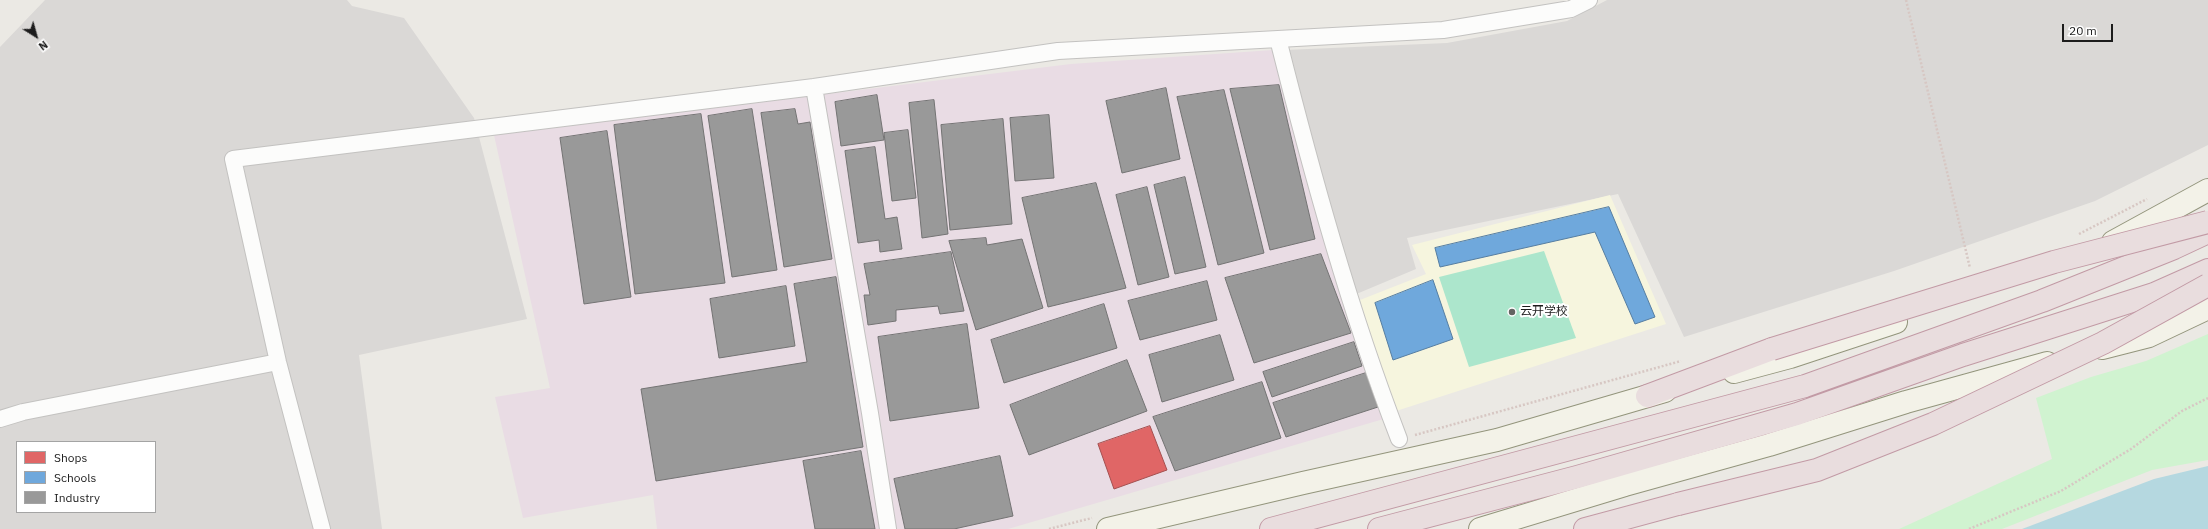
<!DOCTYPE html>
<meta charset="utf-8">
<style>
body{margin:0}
#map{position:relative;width:2208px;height:529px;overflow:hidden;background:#ebe9e4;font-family:"IBM Plex Sans",sans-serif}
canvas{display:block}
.legend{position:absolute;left:16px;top:441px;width:140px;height:72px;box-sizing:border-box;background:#fff;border:1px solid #a4a4a4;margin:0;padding:5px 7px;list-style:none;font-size:12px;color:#1c1c1c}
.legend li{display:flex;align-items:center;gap:8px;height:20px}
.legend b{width:20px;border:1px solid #a4a4a4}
.north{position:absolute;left:16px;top:16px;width:40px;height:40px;-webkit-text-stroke:3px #fff;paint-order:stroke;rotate:143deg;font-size:11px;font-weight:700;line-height:16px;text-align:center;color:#1c1c1c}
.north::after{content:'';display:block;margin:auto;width:14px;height:18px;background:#1c1c1c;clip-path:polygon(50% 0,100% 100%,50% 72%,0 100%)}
.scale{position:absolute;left:2062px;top:24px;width:51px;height:18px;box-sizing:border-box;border:2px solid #1c1c1c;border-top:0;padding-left:5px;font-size:12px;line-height:14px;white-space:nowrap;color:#1c1c1c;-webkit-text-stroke:3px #fff;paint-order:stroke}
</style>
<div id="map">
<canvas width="2208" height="529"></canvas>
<ul class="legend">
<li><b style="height:11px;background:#e06666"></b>Shops</li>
<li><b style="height:11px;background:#6fa8dc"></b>Schools</li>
<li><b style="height:11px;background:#999"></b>Industry</li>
</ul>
<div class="north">N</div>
<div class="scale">20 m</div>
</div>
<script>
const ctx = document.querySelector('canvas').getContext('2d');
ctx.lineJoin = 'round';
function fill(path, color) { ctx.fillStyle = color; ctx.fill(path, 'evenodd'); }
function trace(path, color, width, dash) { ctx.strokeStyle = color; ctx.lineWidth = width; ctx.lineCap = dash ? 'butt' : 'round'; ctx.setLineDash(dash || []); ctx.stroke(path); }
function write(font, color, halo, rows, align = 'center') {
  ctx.font = font + ' "IBM Plex Sans","Noto Sans SC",sans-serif'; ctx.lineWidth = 4; ctx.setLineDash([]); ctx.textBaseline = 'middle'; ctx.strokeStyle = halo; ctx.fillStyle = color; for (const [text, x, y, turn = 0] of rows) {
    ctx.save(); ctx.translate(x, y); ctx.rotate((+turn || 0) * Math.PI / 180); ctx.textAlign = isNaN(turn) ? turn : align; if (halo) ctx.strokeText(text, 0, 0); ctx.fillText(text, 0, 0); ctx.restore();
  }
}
fill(new Path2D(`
 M45,0h302l5,6 52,12 70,100 53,201 -168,36 23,174h-382v-482zM17,442h138v70h-138z
 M1607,0h601v145l-113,56 -201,70 -210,66 -66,-143 -211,44 9,31 -62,26 -69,-245 162,-7 120,-22z`), '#dad8d6');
fill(new Path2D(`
 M1273,50l114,368 -379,111h-351l-4,-34 -130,23 -28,-121 55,-9 -56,-253 577,-71z`), '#e9dce4');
fill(new Path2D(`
 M1610,195l56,129 -273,88 -33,-112 66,-26 -14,-29z`), '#f6f5de');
fill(new Path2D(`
 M2208,334v126l-56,10 -150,59h-103l153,-70 -16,-61 55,-21 55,-16z`), '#d0f3d0');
fill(new Path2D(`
 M1544,251l32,87 -107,29 -30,-90z`), '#ace6cc');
fill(new Path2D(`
 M2208,466v63h-186l132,-50z`), '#b5d8e0');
const shops = new Path2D(`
 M1150,426l17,44 -53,19 -16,-45z`);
fill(shops, '#e06666');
trace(shops, '#a55050', 1);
const schools = new Path2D(`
 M1609,207l46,110 -20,7 -40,-92 -155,35 -5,-19z
 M1433,280l20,59 -60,21 -18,-57z`);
fill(schools, '#6fa8dc');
trace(schools, '#567ea2', 1);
const industry = new Path2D(`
 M1279,85l36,154 -45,11 -40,-161z
 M1166,88l14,71 -58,14 -16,-72z
 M1224,90l40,163 -46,12 -41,-168z
 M877,95l7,45 -43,6 -6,-44z
 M934,100l14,134 -26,4 -13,-135z
 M752,109l25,161 -45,7 -24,-161z
 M795,109l3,15 12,-2 22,137 -48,8 -23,-154z
 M701,114l24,169 -90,11 -21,-169z
 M1049,115l5,63 -39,3 -5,-63z
 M1003,119l9,105 -62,6 -9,-105z
 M908,130l8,68 -24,3 -8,-68z
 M607,131l24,166 -47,7 -24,-166z
 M875,147l10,72 12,-2 5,32 -22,3 -1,-12 -21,3 -13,-92z
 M1185,177l21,90 -31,7 -21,-89z
 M1096,183l30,105 -78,19 -26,-109z
 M1147,187l22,90 -31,8 -22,-90z
 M986,238l1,7 35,-6 21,69 -67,22 -27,-89z
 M951,252l13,59 -24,3 -2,-8 -42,4v11l-28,4 -4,-30h6l-6,-31z
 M1321,254l30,79 -97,30 -29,-85z
 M836,277l27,170 -207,34 -15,-92 166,-27 -13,-78z
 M1207,281l10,39 -77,20 -12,-39z
 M786,286l9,60 -76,12 -9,-59z
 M1104,304l13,44 -113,35 -13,-43z
 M967,324l12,84 -89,13 -12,-84z
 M1220,335l14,45 -72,22 -13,-47z
 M1354,342l8,24 -90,31 -9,-25z
 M1127,360l20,51 -118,44 -19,-50z
 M1366,373l12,34 -92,30 -13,-34z
 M1262,382l19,56 -106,33 -22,-54z
 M861,451l14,78h-60l-12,-68z
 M1000,456l13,60 -59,13h-49l-11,-50z`);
fill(industry, '#999');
trace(industry, '#747474', 1);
const street = new Path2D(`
 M1278,39c34,135 71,270 121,400
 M814,87l56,326 18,116
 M0,419l23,-7 255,-50
 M322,529l-44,-167 -45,-203 581,-72 244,-36 385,-21 128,-21 18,-9`);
const secondary = new Path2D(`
 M2113,242l95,-52
 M2102,348l47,-12 59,-28
 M1734,372l56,-15 106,-35
 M1108,529l195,-46 194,-43 168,-49
 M1480,529l145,-44 144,-40 137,-43 141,-39`);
const highway = new Path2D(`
 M1647,396l125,-47
 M1271,529l534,-143 237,-85 132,-53 34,-16
 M1379,529l198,-52 220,-63 166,-59 191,-61 54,-24
 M1585,529l93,-25`);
trace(street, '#c3c2c0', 18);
trace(secondary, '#93957c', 24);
trace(highway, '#c29aa5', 24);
trace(new Path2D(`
 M1906,0l64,268
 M2079,234l68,-35
 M1415,435l266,-74
 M1049,529l43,-11
 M1969,529l92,-38 70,-42 51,-38 26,-13`), '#d7c7c3', 2.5, [2, 2]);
trace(street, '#fcfcfb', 16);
trace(secondary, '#f3f2e8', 22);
trace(highway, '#e9ddde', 22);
const highwayBridge = new Path2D(`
 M1772,349l282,-87 154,-40
 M1678,504l139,-34 116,-46 170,-81 105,-58`);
trace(highwayBridge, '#c29aa5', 24, []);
trace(highwayBridge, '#e9ddde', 22);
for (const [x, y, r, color] of [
 [1512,312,4,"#646462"]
]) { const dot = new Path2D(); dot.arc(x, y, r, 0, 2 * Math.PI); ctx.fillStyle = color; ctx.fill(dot); trace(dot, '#fff', 1.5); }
write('12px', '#1c1c1c', '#fff', [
 ["云开学校",1520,312]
], 'left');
</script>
